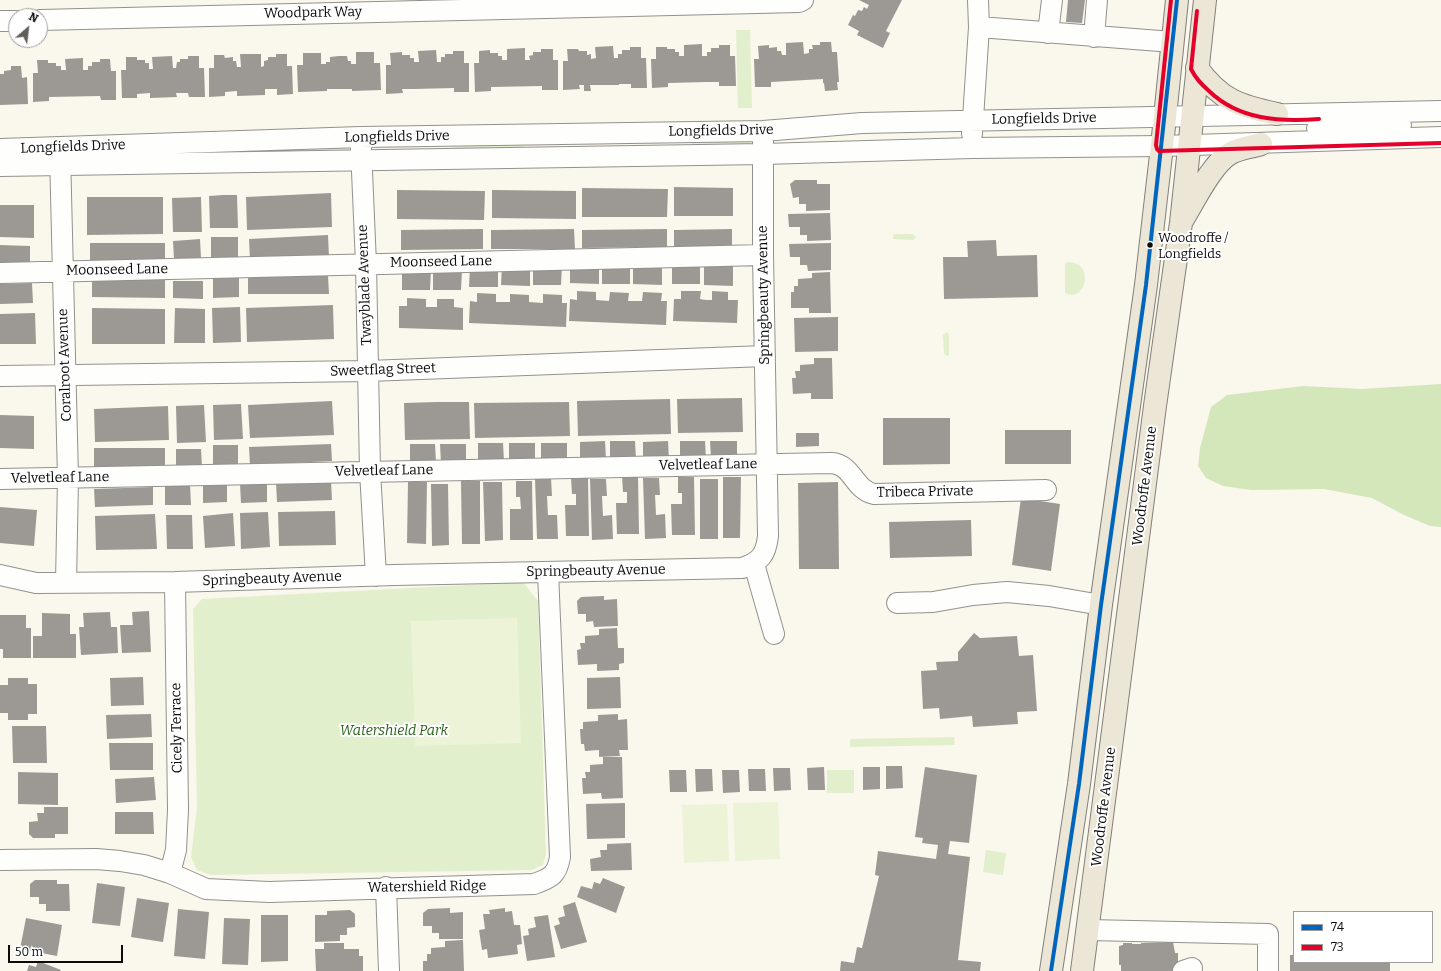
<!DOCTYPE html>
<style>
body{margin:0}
#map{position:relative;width:1441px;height:971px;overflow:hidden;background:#faf7ed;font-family:Bitter,serif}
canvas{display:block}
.legend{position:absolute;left:1293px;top:911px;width:140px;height:52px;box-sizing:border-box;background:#fff;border:1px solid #9d9d9d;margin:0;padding:5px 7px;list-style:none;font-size:12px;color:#0b0b0b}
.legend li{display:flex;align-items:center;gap:8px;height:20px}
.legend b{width:20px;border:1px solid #9d9d9d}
.north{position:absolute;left:8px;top:8px;width:40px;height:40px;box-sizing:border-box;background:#fff;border:1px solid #9d9d9d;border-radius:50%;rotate:28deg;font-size:11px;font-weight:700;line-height:16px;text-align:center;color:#0b0b0b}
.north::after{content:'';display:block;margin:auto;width:14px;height:18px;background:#5f5e5a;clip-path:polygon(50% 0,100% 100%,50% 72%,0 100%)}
.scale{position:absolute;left:8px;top:945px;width:115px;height:18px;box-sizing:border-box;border:2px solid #0b0b0b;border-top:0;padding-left:5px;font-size:12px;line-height:14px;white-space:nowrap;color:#0b0b0b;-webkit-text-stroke:3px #fff;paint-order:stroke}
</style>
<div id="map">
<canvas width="1441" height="971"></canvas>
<ul class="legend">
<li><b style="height:5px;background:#0065bd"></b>74</li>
<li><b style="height:5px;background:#e4002b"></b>73</li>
</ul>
<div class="north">N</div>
<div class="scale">50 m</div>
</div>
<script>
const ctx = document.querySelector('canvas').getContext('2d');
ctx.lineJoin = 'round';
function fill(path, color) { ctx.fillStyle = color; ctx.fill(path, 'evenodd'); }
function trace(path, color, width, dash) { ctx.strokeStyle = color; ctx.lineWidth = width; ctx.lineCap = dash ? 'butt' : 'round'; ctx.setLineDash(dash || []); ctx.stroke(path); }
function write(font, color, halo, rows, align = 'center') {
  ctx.font = font + ' Bitter,serif'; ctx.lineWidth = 4; ctx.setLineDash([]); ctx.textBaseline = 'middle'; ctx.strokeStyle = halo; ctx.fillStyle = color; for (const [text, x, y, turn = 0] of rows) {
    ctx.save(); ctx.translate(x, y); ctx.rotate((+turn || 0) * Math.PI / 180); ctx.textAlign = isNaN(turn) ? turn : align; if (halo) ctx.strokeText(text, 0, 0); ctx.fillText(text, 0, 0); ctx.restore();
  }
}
fill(new Path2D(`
 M736,30h14l2,78h-14z
 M694,140l54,1 3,3 -2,2h-57v-3z
 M472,144h50l2,3v2l-82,1z
 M297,147h47l8,5 -59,1z
 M895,234h18l3,3 -3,3 -20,-1v-4z
 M1067,262c29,-1 19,42 -2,31v-29z
 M947,332l2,3v20l-2,1 -3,-3 -1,-18z
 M523,582l15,19 8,254 -3,10 -11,5 -321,5 -14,-5 -6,-13 6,-50 -4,-198 9,-10z
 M954,737l1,8 -105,2v-8z
 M827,770h27v23h-27z
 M986,850l20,3 -3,22 -20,-3z`), '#e2efcd');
fill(new Path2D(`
 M1441,384v143l-11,-1 -26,-11 -32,-17 -48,-9 -73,1 -28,-4 -17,-8 -8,-12 2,-18 11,-41 16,-12 77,-9 58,3z`), '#d3e7ba');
fill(new Path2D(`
 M517,618l4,125 -106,3 -4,-125z
 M778,802l2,57 -45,2 -2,-58z
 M727,804l2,57 -45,2 -2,-58z`), '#ecf3d6');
fill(new Path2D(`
 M859,0h43l-16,31 4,2 -7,15 -26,-13 2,-4 -11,-6 5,-10 2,1 3,-6 4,1 2,-4 3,2 2,-4z
 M1068,0h17l-3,23 -16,-1z
 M803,42l1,12 5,-1v-4h4l-1,-4h8v-3h11l1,10h5l2,30h-2l1,8 -13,1 -1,-8h-1v-4l-52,3v5h-16l-1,-28h5l-1,-13 11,-1v3l8,-1v4h4l1,4h4v-12z
 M702,44v12h5v-4h4v-4h8v-3h11v11h5l1,30h-17v-4h-12l-39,1v4l-16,1 -1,-29h5v-12h11v2h8v3h4v4h5v-11z
 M613,46l1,12h4v-4h4v-4h8v-3h11v11h5l1,30h-16v-4h-12v1h-29l1,6h-7v-6h-5l1,4 -17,1v-29h5l-1,-12h11l1,2h8v4l4,-1v5l5,-1 -1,-11z
 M525,48v12h5l-1,-4 4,-1v-3h8v-3h12v11h5v30h-16v-4l-51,1v4l-16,1 -1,-29h5v-12l11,-1v3h8v3h4v4h5v-11z
 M436,50l1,12h4v-5h4v-3h8v-3h11v12h5v29h-15v-4l-40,1h-12l1,4 -17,1v-29h5l-1,-12 12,-1v3h8v3h4v4h5l-1,-11z
 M356,52h18v11h6l1,27 -29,1v-2h-25v2l-29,1 -1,-27h6v-12h18v11h5v-2h4v-5l9,-1h8l1,5h3v3h5z
 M240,54h21v13l3,-1v-5l4,-1v-3h8v-3h11v12h5l1,28 -16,1v-6h-12v6l-28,1v-5l-12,1v4l-16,1v-29h5v-13h10l1,3 8,-1v4h3l1,6h4z
 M172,56l1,12h3l1,-6h3v-3h8v-3h11v12h5l1,29h-16l-1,-4h-12l1,4 -27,1v-5l-13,1v4h-15l-1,-28h5v-13h11v3h8v3h4v6h4l-1,-12z
 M83,58v12h5v-4h4v-4h8v-3h10l1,12h5v29h-15l-1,-4 -51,1v4l-16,1v-29h5l-1,-13h11v3h8v3h5v4h5l-1,-11z
 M11,66h10l1,12 5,-1 1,27 -28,1v-31h4v-3l7,-1z
 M795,180h22v4h13v26l-24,1v-7h-7v-7l-6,1 -3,-14z
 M674,187l59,1v28h-59z
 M582,188l86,1 -1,28h-85z
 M397,190l88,1 -1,29 -87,-1z
 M492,190l84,1v28l-84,-1z
 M331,193l1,34 -85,3 -1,-33z
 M223,195h14l1,33h-28l-1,-32z
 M87,197h76v37l-76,1z
 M201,197l1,35h-29l-1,-34z
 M0,205h34v33l-34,-1z
 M830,213l1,27 -24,1v-6h-7v-8h-11l-1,-13z
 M483,229v20l-82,1v-20z
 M574,229l1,20h-84v-19z
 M667,229v18l-85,1v-18z
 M732,229v18l-58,1v-18z
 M328,235l1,22 -79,4 -1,-22z
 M211,237h27v21h-27z
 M200,239l1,19 -27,1 -1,-18z
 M996,240l1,16 40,-1 1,42 -94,2 -1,-42h25l-1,-16z
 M90,243h75v18l-75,1z
 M831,243v27l-23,1 -1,-6h-7v-8h-10l-1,-13z
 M0,245l30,1v17h-30z
 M570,263l29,1v20l-29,-1z
 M533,264l29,1 -1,20h-28z
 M602,264h28v20h-28z
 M633,264l29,1v20l-29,-1z
 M672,264h28v20h-28z
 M502,265l28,1v20l-29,-1z
 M704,265l29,1v20l-29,-1z
 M470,267h28v20h-29z
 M402,270h29l-1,20h-28z
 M433,270h29l-1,20h-28z
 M830,272l1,41h-22v-5h-18v-16h3v-6h4v-7l14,-1v-5z
 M248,275l80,1 1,18h-81z
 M213,277h26v20l-26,1z
 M92,280h73v18l-73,-1z
 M173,281h30v18l-30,-1z
 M32,283l1,20 -33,1v-20z
 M577,291l19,1v8l13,1 1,-9 19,1 -1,8h14l1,-9 19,1 -1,8h6l-1,24 -97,-4 1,-22 7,1z
 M681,291h20l-1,8 6,1h6v-9l16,1v8h10l-1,23 -64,-2 1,-22h7z
 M477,293l19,1v8h14v-8l19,1v7l14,1v-9l19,1v8h5l-1,24 -97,-4 1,-22 7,1z
 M407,298l19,1v8h11v-8h17v8l9,1v22l-64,-2v-22h8z
 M333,305l1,34 -87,3 -1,-34z
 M240,307l1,35 -28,1 -1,-35z
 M92,308l73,1v35h-73z
 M175,308l30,1v34h-31z
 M35,313l1,31h-36v-30z
 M838,317v34l-43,1 -1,-34z
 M814,358h18l1,41h-22v-6l-18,1 -1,-16h4l-1,-7h5v-6l14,-1z
 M742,398l1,34 -65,1 -1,-34z
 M670,399l1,35 -93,2 -1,-35z
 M332,401l2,34 -84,3 -2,-33z
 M436,402h33l1,37 -65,1 -1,-37z
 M569,402l1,34 -95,2 -1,-35z
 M241,404l2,35 -29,1 -1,-35z
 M204,405l2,37 -29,1 -1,-37z
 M168,406l1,34 -74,2 -1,-33z
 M0,415l34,1v33l-34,-1z
 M883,418h67v46l-67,1z
 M1005,430h66v34h-66z
 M796,433h23v13l-23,1z
 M605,441l1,18 -26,1v-18z
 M610,441h25l1,18h-26z
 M668,441l1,19h-26v-18z
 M680,441h25l1,18h-26z
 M710,441h27v17h-26z
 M478,443h25l1,18h-26z
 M509,443h26v18l-26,1z
 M541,443h26v18l-26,1z
 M331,444l1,17 -82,4 -1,-18z
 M410,444h25l1,18 -26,1z
 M440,444h26v18l-25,1z
 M213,445h25v19l-25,1z
 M94,448h71v20h-71z
 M176,449h25l1,18h-26z
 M622,476h16l1,58h-22l-1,-31h11v-11h-4z
 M588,477l1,59h-23l-1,-31h11v-11h-4l-1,-16z
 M678,477h16l1,58h-23l-1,-31h11v-11h-4z
 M723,477h18l-1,61h-17z
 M535,478h16l1,18h-5l1,19h9l1,24h-21z
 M643,478h16l1,17h-5l1,20 9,-1 1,24 -21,1z
 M590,479h16l1,17h-5l1,20 9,-1 1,24 -21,1z
 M700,479h18v60h-18z
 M331,481l1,19 -55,2 -1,-20z
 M461,481h19v63h-18z
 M516,481h16l1,59h-23v-31h11l-1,-12h-4z
 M408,482h19l-1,62 -19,-1z
 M483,482h19l1,58 -18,1z
 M838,482l1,87h-40l-1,-86z
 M267,483v19l-26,1 -1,-19z
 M190,484l1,21h-26v-20z
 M227,484v18l-24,1v-18z
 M431,484h17l1,61 -17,1z
 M153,487v18l-58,2 -1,-18z
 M1021,498l39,6 -9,67 -39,-6z
 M0,507l37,3 -3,36 -34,-3z
 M335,511l1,34 -57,1 -1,-34z
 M268,512l2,35 -29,2 -1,-36z
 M233,513l2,33 -30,2 -2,-32z
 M155,514l2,35 -61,1 -1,-34z
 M166,515h26l1,34h-26z
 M971,520l1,36 -82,2 -1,-36z
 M604,596v4l13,-1 1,27 -24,1 -1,-6 -7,1v-8h-8l-1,-13 4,-4z
 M149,611l2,41 -29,1 -2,-28h13l-1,-13z
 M110,612l1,15h6l1,26 -37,2 -2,-28h5l-1,-14z
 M42,613l28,1v20h6v24h-43v-22h9z
 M0,615h26v13h5v30h-28v-9h-3z
 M617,628l1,20h6v15l-5,1v6l-22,1v-7l-19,1 -1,-15 4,-1 -1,-6h5v-7l14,-1v-6z
 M974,633l6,5 37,-2 2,20 14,-1 4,56 -20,1 1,12 -45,3 -1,-11 -32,3 -1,-11 -16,1 -2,-38 16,-1 -1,-8 22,-1v-9z
 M143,677l1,28 -33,1 -1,-28z
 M620,677l1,31 -34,1v-31z
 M8,678h20v6h9v30h-9v6h-20v-7h-8v-28h8z
 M151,714l1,23 -45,2 -1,-24z
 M618,714v6l9,-1 1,31h-9l1,6 -21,1v-7l-14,1 -1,-7h-3l-1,-15h3v-7l15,-1v-6z
 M12,726h34l1,37h-34z
 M109,743h44v27h-43z
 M603,757h19l1,41 -21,1 -1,-6 -18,1 -1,-16h4l-1,-6h5v-7l13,-1z
 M886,766h16l1,22 -17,1z
 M824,767l1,23h-17l-1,-22z
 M863,767h17v22l-17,1z
 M925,767l52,8 -8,68 -19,-2 -2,13 22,3 -12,103 23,2 -1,9h-140l1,-10 13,2 3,-16 5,1 17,-72 -4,-1 3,-24 58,8 2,-14 -16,-2 1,-5 -8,-1z
 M773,768h17l1,22 -17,1z
 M695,769h17l1,22 -17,1z
 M748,769h17l1,22h-17z
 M669,770h17l1,22h-17z
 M722,770h17l1,22 -17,1z
 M18,772l40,1v32l-40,-1z
 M154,777l2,23 -40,3 -1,-24z
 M625,803v35l-38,1 -1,-35z
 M44,807h24v27h-13v4h-22l-4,-4v-12l9,-1 -1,-8h7z
 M115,812h38l1,22h-39z
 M631,843l1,27 -41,1 -1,-12 11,-2 -1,-7h7v-6z
 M603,878l22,9 -9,26 -39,-16 4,-11 11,3 2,-7 6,2z
 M35,880h22v4h12l1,27h-24v-7h-7v-7h-9v-13z
 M97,883l28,4 -5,39 -28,-3z
 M137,898l32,5 -6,39 -32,-5z
 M575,902l12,40 -26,7 -7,-23 6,-2 -2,-6 7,-2 -2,-10z
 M450,908v5l13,-1v27h-24v-6h-7v-7h-9v-13l5,-4z
 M505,908v4l7,-1 2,14h6l2,19 -5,1 1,9 -30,4 -1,-9 -5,1 -3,-20 6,-1 -2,-15h7l-1,-4z
 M178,909l31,3 -4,47 -31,-3z
 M350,910l5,4v13l-8,1v7h-7v6l-25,1v-27h12v-4z
 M261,915h27v46l-27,1z
 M548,915l7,42 -28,4 -4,-25 6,-1 -1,-6 8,-2 -2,-10z
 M26,918l36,7 -5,31 -37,-7z
 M224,918l26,1 -2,46 -26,-1z
 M463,940l1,31h-41v-10h4v-7h4v-6l14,-1v-6z
 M1173,942l2,11h3v18h-57v-6h-2v-19l4,-1v-2h9v1h9v-1z
 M324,943h20v6h15v7h4v15h-47l-1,-22h9z
 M1290,955h4v7h96v9h-100z
 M38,961l23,9 -1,1h-33l2,-6 7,2z`), '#9c9994');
const minor = new Path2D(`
 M978,0l1,27
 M40,20l759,-18 4,-2
 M0,21h16
 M1048,33l4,-33
 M1094,37l3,-37
 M1317,128l84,-3
 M972,134l7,-107 194,15
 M361,148l5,116 4,207 6,105
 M0,149l361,-12 402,-6 99,-8 579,-12
 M60,153l8,325 -2,105
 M0,166l763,-12 209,-6 190,-2 279,-9
 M0,273l763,-18
 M0,376l368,-5 397,-15
 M0,479l832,-16c21,2 22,27 42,31l172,-4
 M754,564l20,70
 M0,575l36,8 139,-1 219,-7 348,-7c18,-6 24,-13 26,-32l-5,-281v-114
 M897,603l36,-1 40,-7 34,-3 42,4 52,9
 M0,860l96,-1 24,2 24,4 26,8 36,16 63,3 265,-8c17,-6 23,-9 26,-27l-12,-285
 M170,873l6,-23 2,-40 -3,-228
 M386,887l3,84
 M1088,930l180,4v37
 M1183,971l9,-3`);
const major = new Path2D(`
 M1197,68c24,33 43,38 80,46
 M1183,219c11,-18 30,-57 48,-66 9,-5 21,-6 30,-9
 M1051,971l28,-187 22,-179 45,-320 16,-139 15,-146
 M1082,971l73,-565 26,-183 24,-223`);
trace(minor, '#93918d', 22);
trace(major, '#807f7a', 24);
trace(minor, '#fefefc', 20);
trace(major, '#ece6d6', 22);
trace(new Path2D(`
 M1051,971l28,-187 22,-179 45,-320 31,-285`), '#0065bd', 4);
trace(new Path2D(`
 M1171,0l-15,145 1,4 2,2 282,-8
 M1197,11l-6,58c4,8 11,16 18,22 30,29 71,31 110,28`), '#e4002b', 4);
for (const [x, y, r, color] of [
 [1150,245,3.5,"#0b0b0b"]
]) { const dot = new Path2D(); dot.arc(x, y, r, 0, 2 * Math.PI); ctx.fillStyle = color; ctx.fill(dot); trace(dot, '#fff', 1.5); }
write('13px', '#0b0b0b', '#fff', [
 ["Woodroffe /",1158,238],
 ["Longfields",1158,254]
], 'left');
write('14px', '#0b0b0b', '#fff', [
 ["Woodpark Way",313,13,-1],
 ["Longfields Drive",1044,119,-1],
 ["Longfields Drive",721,131,-1],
 ["Longfields Drive",397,137,-1],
 ["Longfields Drive",73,147,-2],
 ["Moonseed Lane",441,262,-1],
 ["Moonseed Lane",117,270,-1],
 ["Twayblade Avenue",365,285,-92],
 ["Springbeauty Avenue",764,295,-91],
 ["Coralroot Avenue",65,365,-92],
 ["Sweetflag Street",383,370,-2],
 ["Velvetleaf Lane",708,465,-1],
 ["Velvetleaf Lane",384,471,-1],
 ["Velvetleaf Lane",60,478,-1],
 ["Woodroffe Avenue",1145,486,-83],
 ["Tribeca Private",925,492,-1],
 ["Springbeauty Avenue",596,571,-1],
 ["Springbeauty Avenue",272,579,-2],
 ["Cicely Terrace",177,728,-91],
 ["Woodroffe Avenue",1104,807,-83],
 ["Watershield Ridge",427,887,-1]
]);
write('italic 14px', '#2b621b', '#fff', [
 ["Watershield Park",394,731]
]);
</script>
